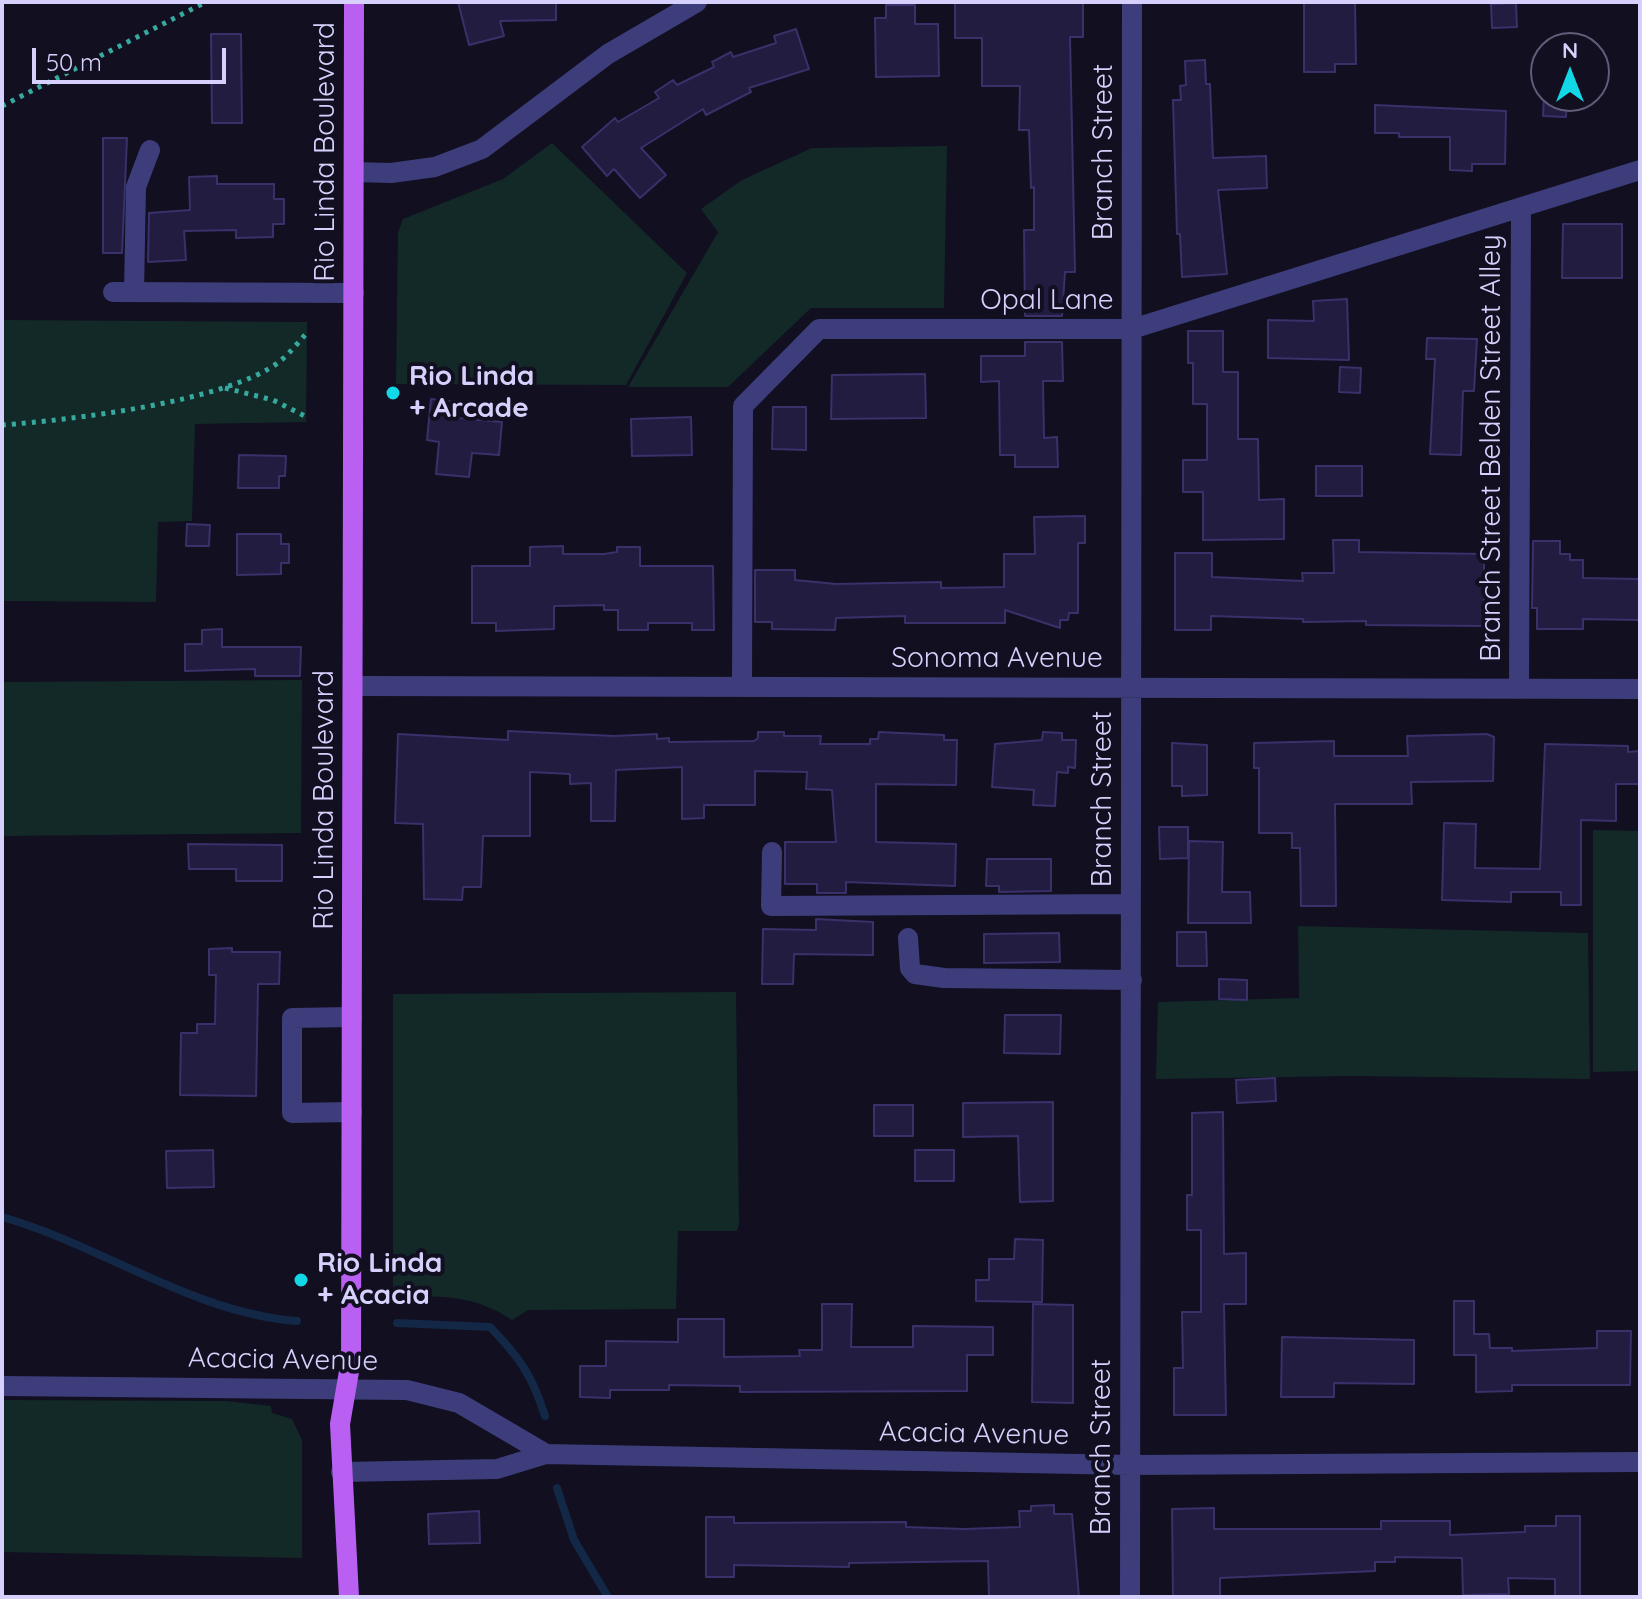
<!DOCTYPE html>
<style>
body{margin:0}
#map{position:relative;width:1642px;height:1599px;overflow:hidden;background:#110f20;font-family:Quicksand,sans-serif}
canvas{display:block}
.frame{position:absolute;inset:0;border:4px solid #d5d1fc;pointer-events:none}
.north{position:absolute;left:1530px;top:32px;width:80px;height:80px;box-sizing:border-box;background:#110f20;border:2px solid #5f5d78;border-radius:50%;rotate:0deg;font-size:22px;font-weight:700;line-height:32px;text-align:center;color:#d5d1fc}
.north::after{content:'';display:block;margin:auto;width:28px;height:36px;background:#11d7e7;clip-path:polygon(50% 0,100% 100%,50% 72%,0 100%)}
.scale{position:absolute;left:32px;top:48px;width:194px;height:36px;box-sizing:border-box;border:4px solid #d5d1fc;border-top:0;padding-left:10px;font-size:24px;line-height:28px;white-space:nowrap;color:#d5d1fc;-webkit-text-stroke:6px #110f20;paint-order:stroke}
</style>
<div id="map">
<canvas width="1642" height="1599"></canvas>
<div class="frame"></div>
<div class="north">N</div>
<div class="scale">50 m</div>
</div>
<script>
const ctx = document.querySelector('canvas').getContext('2d');
ctx.lineJoin = 'round';
function fill(path, color) { ctx.fillStyle = color; ctx.fill(path, 'evenodd'); }
function trace(path, color, width, dash) { ctx.strokeStyle = color; ctx.lineWidth = width; ctx.lineCap = dash ? 'butt' : 'round'; ctx.setLineDash(dash || []); ctx.stroke(path); }
function write(font, color, halo, rows, align = 'center') {
  ctx.font = font + ' Quicksand,sans-serif'; ctx.lineWidth = 8; ctx.setLineDash([]); ctx.textBaseline = 'middle'; ctx.strokeStyle = halo; ctx.fillStyle = color; for (const [text, x, y, turn = 0] of rows) {
    ctx.save(); ctx.translate(x, y); ctx.rotate((+turn || 0) * Math.PI / 180); ctx.textAlign = isNaN(turn) ? turn : align; if (halo) ctx.strokeText(text, 0, 0); ctx.fillText(text, 0, 0); ctx.restore();
  }
}
fill(new Path2D(`
 M552,143l135,130 -61,112 -230,-1 2,-151 5,-14 100,-40z
 M947,146l-3,162h-133l-83,79h-100l90,-155 -17,-23 41,-29 70,-32z
 M2,320l305,2 -1,100 -111,2 -3,97 -34,1 -2,80 -154,-1z
 M302,680l-1,153 -299,3v-154z
 M1593,830l47,1v240l-47,1z
 M1298,926l290,7 2,146 -239,-3 -195,3 2,-77 141,-4z
 M736,992l3,232 -2,7h-59l-2,78 -148,1 -16,10c-39,-26 -74,-25 -119,-22v-304z
 M2,1400l224,1 45,5 1,7 20,6 10,21v118l-300,-6z`), '#122928');
trace(new Path2D(`
 M2,1217c99,28 190,96 295,104
 M397,1323l93,4c30,31 42,48 55,89
 M557,1488l17,52 34,57`), '#122846', 8);
const building = new Path2D(`
 M458,2h98v18l-56,1 4,15 -35,9z
 M955,2h128v35h-13l5,235h-10l-3,44h-37l-1,-86h10v-43l-3,1 -2,-58h-10l1,-44h-38v-48h-27z
 M1304,2h51l1,62h-21v8h-31z
 M1516,3l1,24 -25,1 -1,-24z
 M886,5h29v19h23l1,52 -63,1 -1,-59h11z
 M796,29l13,40 -60,19 2,4 -45,23 -3,-6 -62,39 25,27 -26,23 -26,-29 -7,7 -25,-29 33,-29 3,4 41,-24 -4,-6 18,-12 4,5 37,-18 -2,-5 19,-10 2,5 43,-14 -2,-7z
 M211,34h30l1,89h-30z
 M1205,60l1,24h4l3,74 53,-2 1,32 -49,2 9,84 -45,3 -2,-43h-3l-4,-134h8l-1,-14 6,-1 -1,-24z
 M1544,96h23l-1,21 -23,-1z
 M1375,105l131,6 -1,53h-33v7l-22,-1v-33h-51v-4h-24z
 M103,138h24l-5,115h-19z
 M217,176v8h57v15h10v25h-11v13l-37,1v-8l-52,1 2,29 -38,2 1,-49 41,-3 -1,-33z
 M1563,224h59v54h-60z
 M1347,299l2,61 -81,-2v-38l46,1 -1,-20z
 M1188,331h35v41h15v67h20l1,61 25,-1v40l-81,1v-48h-20v-32h24v-56h-14v-41h-5z
 M1427,338l50,1 -3,52h-11l-2,64 -31,-1 5,-95h-9z
 M1025,342h37l1,39h-20l1,57 13,-1 1,30h-43v-12h-15l-1,-74 -18,1v-26h44z
 M1340,367l21,1 -1,25 -21,-1z
 M925,374l1,44 -95,1 1,-44z
 M431,399l28,3 -1,16 44,4 -3,33 -27,-2 -3,24 -33,-3 3,-32 -12,-2z
 M773,407h33v43l-34,-1z
 M691,417l1,38 -60,1 -1,-37z
 M239,455l47,1 -1,20h-6v12h-41z
 M1316,466h46v30h-46z
 M1085,516v27h-7v70h-9l-1,7h-8v8l-55,-18v13h-100v-7l-69,2 -1,12 -63,-1v-7h-17v-52h40v10l41,4 105,-2v6l63,-1v-33h31l-1,-37z
 M187,524l23,1 -1,21h-23z
 M237,534h44v10h8v19h-8v11l-44,1z
 M1333,540h26v12l125,2v72l-118,-1v-4l-63,1v-3l-92,-3v14h-36v-77h37v24l91,4 -1,-8h32z
 M1533,541h27v13h10v6h13v18l57,1 -1,41 -56,-1v10h-46v-21h-5z
 M563,546v8h41l13,-2v-5h23v19h73l1,64h-22v-7h-44v7h-30v-20h-14v-5l-50,1v23l-58,2v-8h-24v-57h58v-19z
 M222,629v18h79l-1,29h-45v-7l-70,2v-27h17v-14z
 M508,731l106,5 43,-2v5l12,-1v4l85,-1 4,-3v-6h26v4h37l-1,8h50v-5h8l1,-7 65,3v5h13l-1,45 -80,-1v58l80,2 -1,42 -109,-4v11h-29v-9h-32v-42h51l-4,-52 -26,-1 1,-17 -52,-1v34h-51v13l-22,1v-52l-66,3 -1,51h-24v-38l-21,1v-10l-40,-2v64h-47l-2,51h-18l-1,13 -38,-1 -1,-75 -28,-1 3,-89 110,6z
 M1043,732l19,1v7h14l-1,28 -7,-1v6l-11,-1 -2,34 -22,-1 1,-15 -42,-3 3,-43 47,-4z
 M1487,734l7,3 -1,44 -82,1 1,22h-77l1,102h-35l-1,-58h-8v-15h-33v-65h-5v-25l80,-2v15h74l-1,-20z
 M1172,743l35,2v50l-25,1v-10h-10z
 M1545,744l83,2v6l12,-1v33h-24v37l-35,-1v85h-20v-13h-50v10l-69,-2 2,-77 32,1 -1,44 65,1z
 M1159,827h29v31l-28,1z
 M1189,841l34,1 -1,50h28l1,31h-63z
 M188,844l94,1v36h-46v-12h-47z
 M987,859h64v32l-52,1v-6h-13z
 M816,919l57,3v33l-79,-1 -1,30h-31l1,-55 53,1z
 M1177,932h29l1,34h-30z
 M1059,933l1,29 -76,1v-29z
 M232,948v4h48l-1,32h-21l-2,112 -76,-1 1,-62h16v-9h18l1,-49h-7v-26z
 M1219,979l28,1v20l-28,-1z
 M1005,1015h56l-1,39 -56,-1z
 M1275,1078l1,23 -39,2 -1,-23z
 M1053,1102v99l-33,1 -2,-66 -55,1v-34z
 M874,1105h39v31h-39z
 M1223,1112l1,142 22,-1v51h-22l2,111h-52v-47h9l-1,-56h19v-82h-14v-35h5v-82z
 M213,1150l1,37 -47,1 -1,-37z
 M915,1150h39v31h-39z
 M1015,1239l28,1 -1,62 -66,-1v-21h13v-21h25z
 M1454,1301h20v33h15l1,14h22v3l85,-3v-17h34l-1,54h-118v6l-36,1v-37h-22z
 M822,1304h30l-1,43h62v-21l80,1v28h-26v36l-227,1v-6l-71,-1v5h-59v8l-30,-1v-31h26v-25l72,1v-23h46v38l76,-1 -1,-6h23z
 M1033,1304l40,1v98l-41,-1z
 M1282,1337l132,3v44l-80,-1v14h-53z
 M1054,1505v9h18l7,83h-90l-1,-36 -139,2v4l-115,-2v12h-28v-60h28v6l172,-1v5l58,2 56,-2 -1,-16h12v-5z
 M1214,1508v21h167v-8h69v14l75,-3v-6h31v-10h24v81h-25v-18l-47,-1 1,16 -46,1 -1,-37 -67,-1v5h-20v9l-155,7v19h-47l-1,-88z
 M479,1511l1,32 -51,1 -1,-30z`);
fill(building, '#221c40');
trace(building, '#3a306a', 2);
trace(new Path2D(`
 M2,106l204,-104
 M225,388l48,12 34,17
 M2,425c68,-5 224,-23 277,-63 10,-8 18,-18 26,-27`), '#37aaa0', 5, [4, 6]);
trace(new Path2D(`
 M354,172l37,1 44,-6 47,-18 126,-95 89,-52
 M113,292l241,1
 M134,292l2,-105 14,-37
 M354,686l1286,3
 M742,686l1,-280 76,-77h313l508,-159
 M1519,689l2,-481
 M772,852l-1,54 360,-2
 M908,938l2,30 5,6 29,4 188,2
 M352,1017l-60,1v95l60,-1
 M2,1386l405,4 52,13 87,51
 M341,1472l156,-3 49,-15 585,11 509,-3
 M1130,1597l2,-1595`), '#3e3d7c', 20);
trace(new Path2D(`
 M349,1597l-9,-173 11,-64 3,-1358`), '#b960f3', 20);
for (const [x, y, r, color] of [
 [393,393,8,"#11d7e7"],
 [301,1280,8,"#11d7e7"]
]) { const dot = new Path2D(); dot.arc(x, y, r, 0, 2 * Math.PI); ctx.fillStyle = color; ctx.fill(dot); trace(dot, '#110f20', 3); }
write('28px', '#d5d1fc', '#110f20', [
 ["Rio Linda Boulevard",326,152,-90],
 ["Branch Street",1104,152,-90],
 ["Opal Lane",1047,301],
 ["Branch Street Belden Street Alley",1492,448,-90],
 ["Sonoma Avenue",997,659],
 ["Branch Street",1103,799,-90],
 ["Rio Linda Boulevard",325,800,-90],
 ["Acacia Avenue",283,1360,1],
 ["Acacia Avenue",974,1434,1],
 ["Branch Street",1102,1447,-90]
]);
write('bold 28px', '#d5d1fc', '#110f20', [
 ["Rio Linda",409,377],
 ["+ Arcade",409,409],
 ["Rio Linda",317,1264],
 ["+ Acacia",317,1296]
], 'left');
</script>
